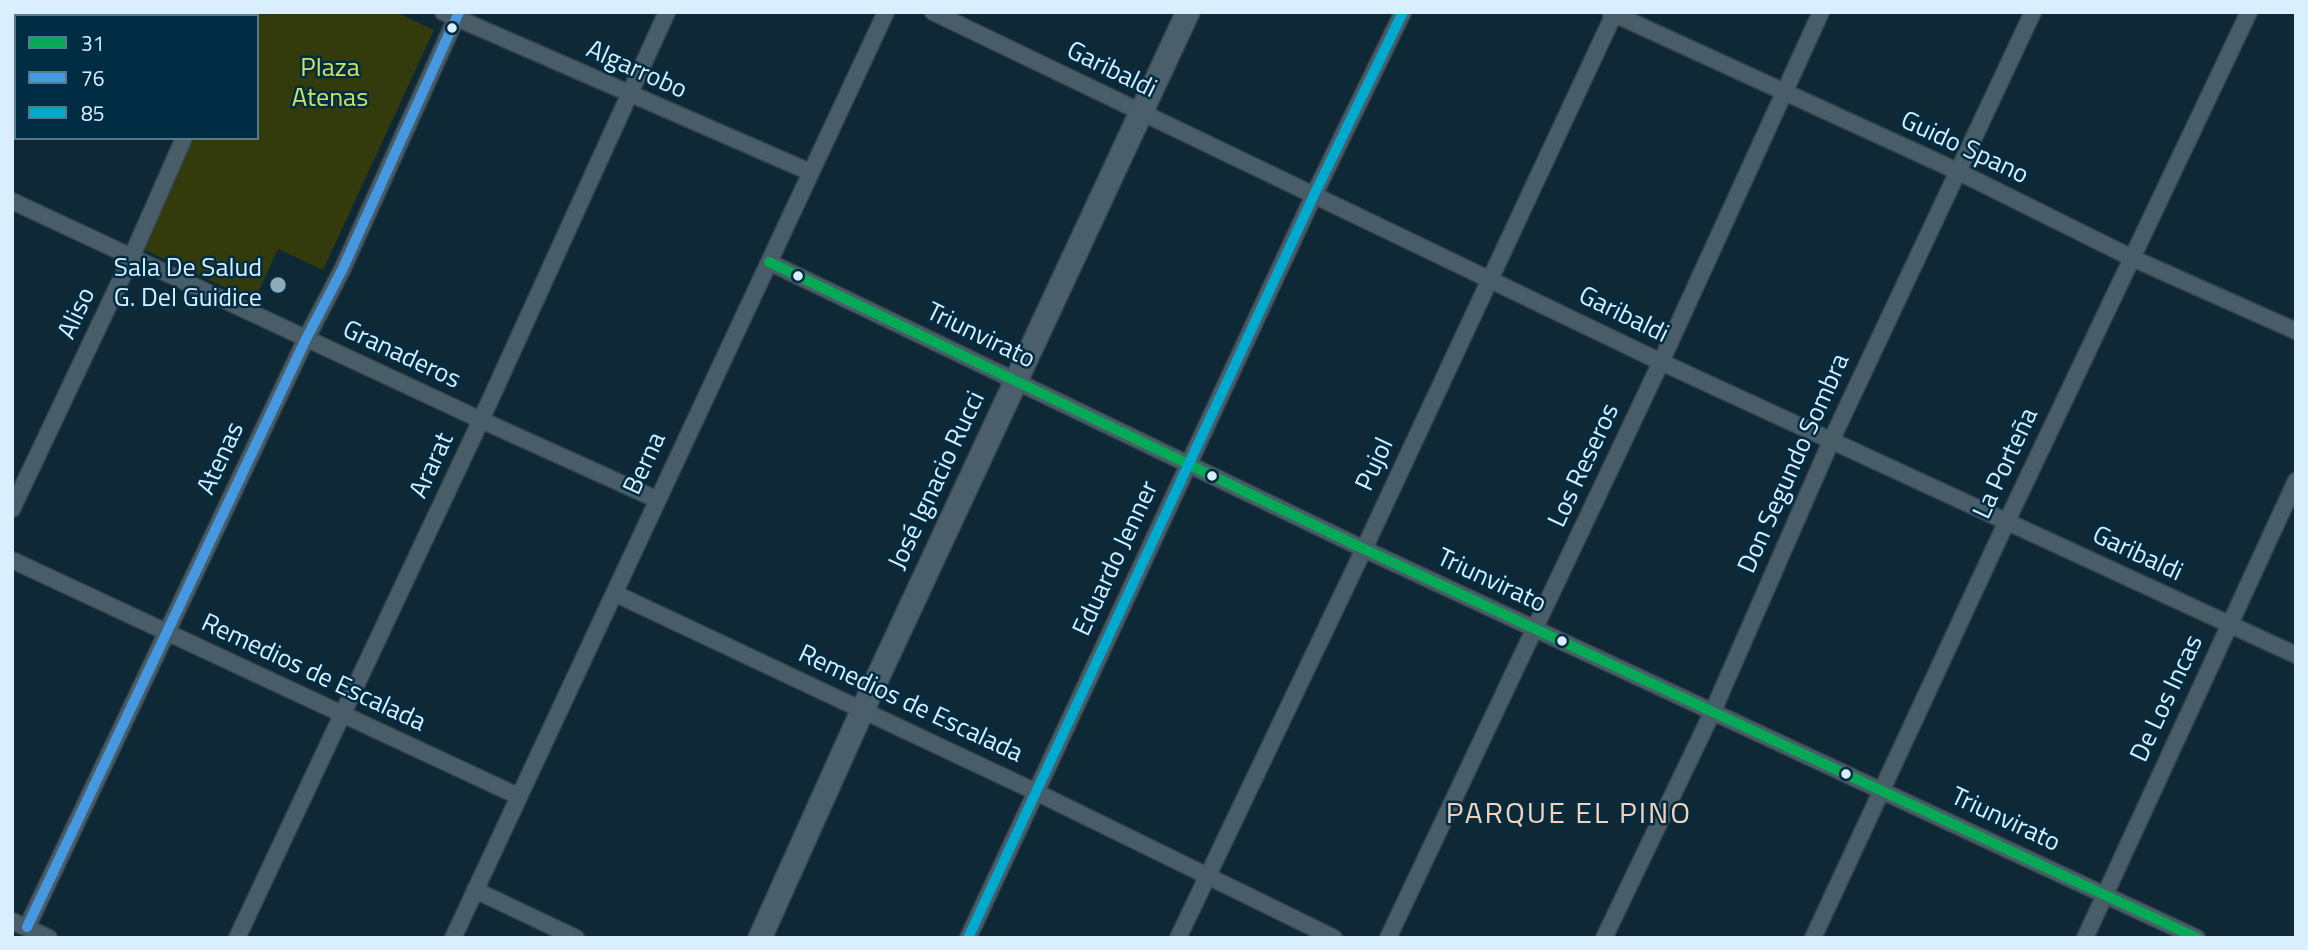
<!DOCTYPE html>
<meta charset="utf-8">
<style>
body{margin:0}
#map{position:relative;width:2308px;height:950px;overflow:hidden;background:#0f2835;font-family:"Titillium Web",sans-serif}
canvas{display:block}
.frame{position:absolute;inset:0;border:14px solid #d9effe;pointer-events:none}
.legend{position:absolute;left:14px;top:14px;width:245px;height:126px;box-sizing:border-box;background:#002d44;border:2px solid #577b8e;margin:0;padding:9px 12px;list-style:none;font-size:21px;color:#d9effe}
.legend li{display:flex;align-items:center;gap:14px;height:35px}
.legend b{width:35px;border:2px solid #577b8e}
</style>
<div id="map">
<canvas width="2308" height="950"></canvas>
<div class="frame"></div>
<ul class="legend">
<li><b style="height:9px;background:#06aa56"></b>31</li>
<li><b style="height:9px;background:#4699e1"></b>76</li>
<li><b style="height:9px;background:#00a9ce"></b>85</li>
</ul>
</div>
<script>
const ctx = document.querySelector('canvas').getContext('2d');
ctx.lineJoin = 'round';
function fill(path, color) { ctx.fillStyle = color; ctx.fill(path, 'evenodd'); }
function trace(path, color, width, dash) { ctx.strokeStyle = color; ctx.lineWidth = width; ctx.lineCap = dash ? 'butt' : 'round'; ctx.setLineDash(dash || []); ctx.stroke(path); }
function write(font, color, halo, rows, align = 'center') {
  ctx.font = font + ' "Titillium Web",sans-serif'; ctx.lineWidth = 5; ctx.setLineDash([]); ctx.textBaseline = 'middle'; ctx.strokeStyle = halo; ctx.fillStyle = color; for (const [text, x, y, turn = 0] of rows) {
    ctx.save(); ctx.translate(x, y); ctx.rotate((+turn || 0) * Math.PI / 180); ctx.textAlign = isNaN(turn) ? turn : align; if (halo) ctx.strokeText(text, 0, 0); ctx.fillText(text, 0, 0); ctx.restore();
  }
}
fill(new Path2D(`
 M252,12h144l38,18 -111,240 -45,-21 -24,52 -111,-52 51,-111h63v-122h-7z`), '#333b0d');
const street = new Path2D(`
 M443,12l367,160
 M933,12l728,350 635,293
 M1610,12l347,159 175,87 164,73
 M241,16l1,-4
 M12,21l4,-9
 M12,201l469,219 175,79
 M769,262l595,287 833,389
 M12,509l120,-253 52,-118
 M12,560l506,236
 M614,593l422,199 298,146
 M475,890l101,48
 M12,921l37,17
 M27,927l279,-588 37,-71 116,-256
 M237,938l244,-518 186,-408
 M453,938l433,-926
 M968,938l346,-743 89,-183
 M1178,938l186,-389 251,-537
 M1388,938l273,-576 160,-350
 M1604,938l109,-227 119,-272 201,-427
 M1813,938l194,-417 242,-509
 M2085,938l211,-457`);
const secondary = new Path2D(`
 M760,938l103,-229 325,-697`);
trace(street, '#32424c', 19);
trace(secondary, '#32424c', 26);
trace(street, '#495d68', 16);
trace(secondary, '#4b5e6b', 23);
trace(new Path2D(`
 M769,262l595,287 833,389`), '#06aa56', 10);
trace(new Path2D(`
 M27,927l279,-588 37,-71 116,-256`), '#4699e1', 10);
trace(new Path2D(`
 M968,938l346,-743 89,-183`), '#00a9ce', 10);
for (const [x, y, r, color] of [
 [452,28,6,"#d9effe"],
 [798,276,6,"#d9effe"],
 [278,285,9,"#92a9b8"],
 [1212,476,6,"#d9effe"],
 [1562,641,6,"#d9effe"],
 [1846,774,6,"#d9effe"]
]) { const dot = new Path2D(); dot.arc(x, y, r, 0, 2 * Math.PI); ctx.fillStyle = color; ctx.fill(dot); trace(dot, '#002d44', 2.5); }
write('26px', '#d0e162', '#002d44', [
 ["Plaza",330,70],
 ["Atenas",330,100]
]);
write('26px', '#d9effe', '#002d44', [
 ["Algarrobo",636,71,24],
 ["Garibaldi",1111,71,26],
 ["Guido Spano",1964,149,25],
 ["Aliso",78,314,-65],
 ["Garibaldi",1623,316,26],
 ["Triunvirato",980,337,26],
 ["Granaderos",401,356,25],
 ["Atenas",222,459,-65],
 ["Berna",646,464,-65],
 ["Don Segundo Sombra",1795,464,-66],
 ["La Porteña",2007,464,-65],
 ["Pujol",1376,465,-65],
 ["Ararat",433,466,-65],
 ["Los Reseros",1585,466,-65],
 ["José Ignacio Rucci",938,481,-65],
 ["Garibaldi",2137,555,25],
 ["Eduardo Jenner",1117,559,-65],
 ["Triunvirato",1491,582,25],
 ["Remedios de Escalada",313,674,25],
 ["De Los Incas",2168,699,-65],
 ["Remedios de Escalada",910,705,25],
 ["Triunvirato",2005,821,25]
]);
write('26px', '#d9effe', '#002d44', [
 ["Sala De Salud",262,270],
 ["G. Del Guidice",262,300]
], 'right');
ctx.letterSpacing = '2px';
write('30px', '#f9d0b4', '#002d44', [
 ["PARQUE EL PINO",1569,816]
]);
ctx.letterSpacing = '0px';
</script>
